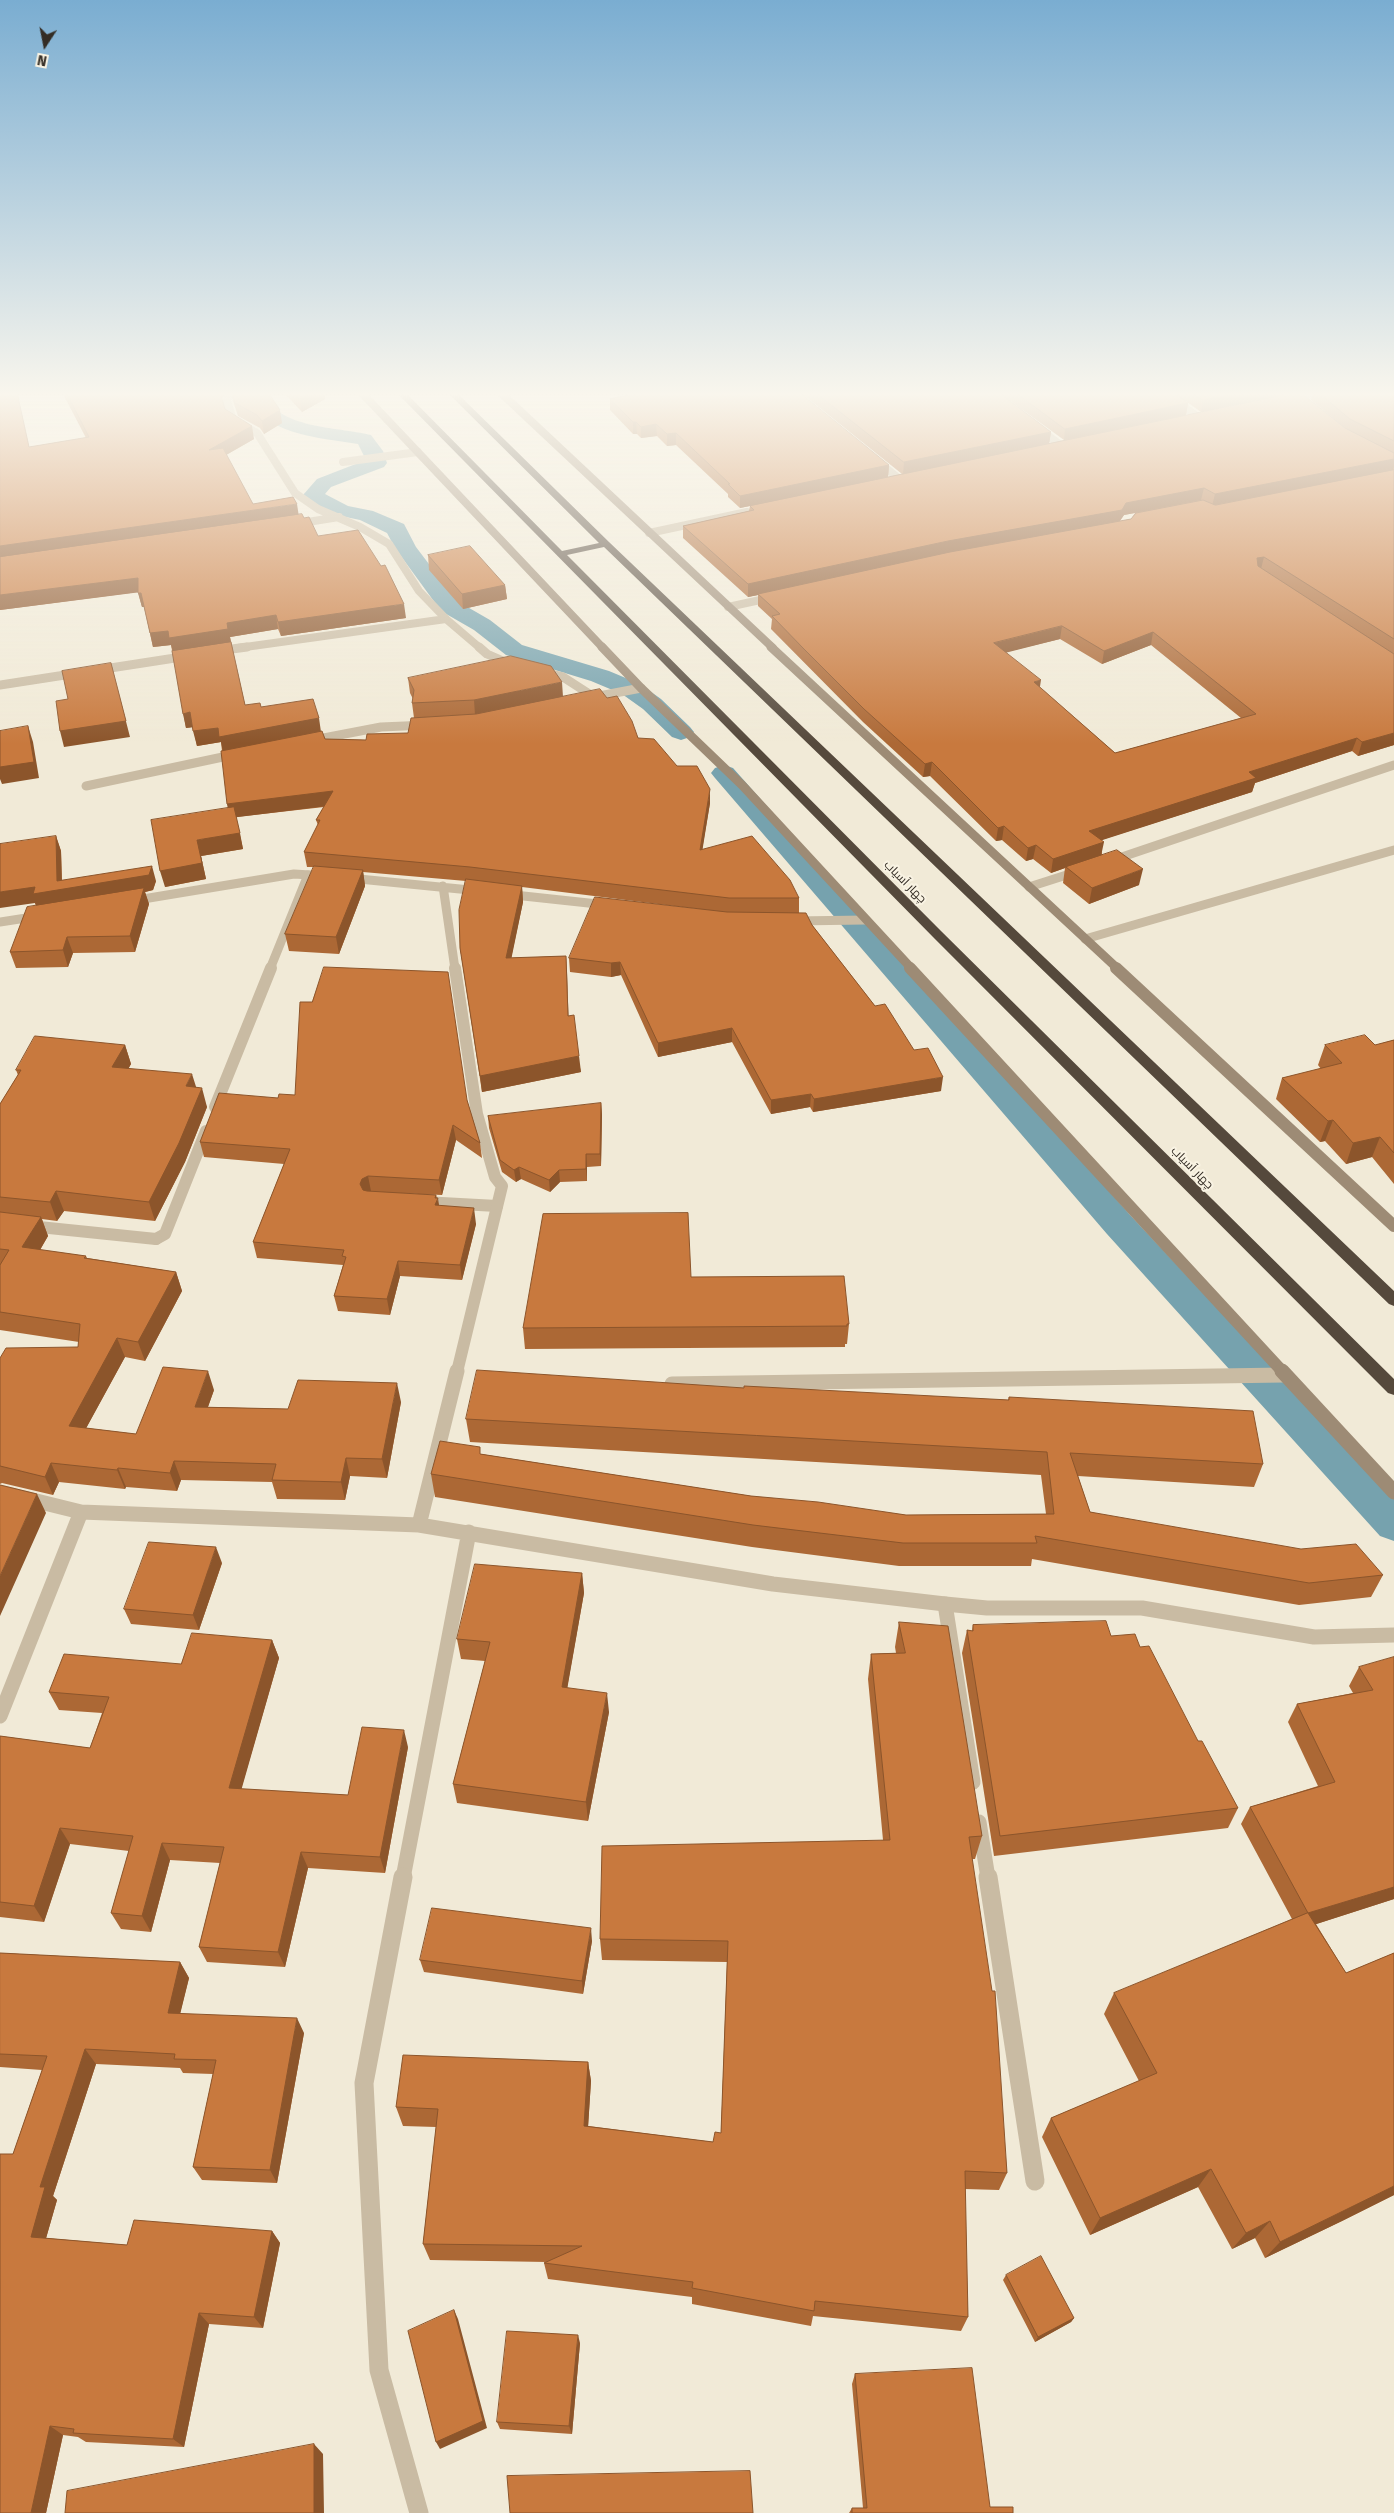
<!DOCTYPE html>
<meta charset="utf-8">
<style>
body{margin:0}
#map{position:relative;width:1394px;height:2513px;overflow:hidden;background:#f1ead7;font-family:"Fira Sans",sans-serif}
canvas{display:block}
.north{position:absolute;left:20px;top:20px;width:50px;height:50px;-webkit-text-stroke:4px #f9f3e3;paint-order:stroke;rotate:191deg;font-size:14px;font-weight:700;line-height:20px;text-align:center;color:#342d25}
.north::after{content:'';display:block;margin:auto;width:18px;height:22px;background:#342d25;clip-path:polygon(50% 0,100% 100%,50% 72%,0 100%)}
</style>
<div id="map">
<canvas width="1394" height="2513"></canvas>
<div class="north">N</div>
</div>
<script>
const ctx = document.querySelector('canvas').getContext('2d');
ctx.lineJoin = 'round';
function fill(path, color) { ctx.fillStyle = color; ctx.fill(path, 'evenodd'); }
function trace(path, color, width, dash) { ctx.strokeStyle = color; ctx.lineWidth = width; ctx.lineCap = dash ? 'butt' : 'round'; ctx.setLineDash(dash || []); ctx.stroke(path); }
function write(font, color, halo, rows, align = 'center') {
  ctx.font = font + ' "Fira Sans",Cairo,sans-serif'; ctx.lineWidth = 4; ctx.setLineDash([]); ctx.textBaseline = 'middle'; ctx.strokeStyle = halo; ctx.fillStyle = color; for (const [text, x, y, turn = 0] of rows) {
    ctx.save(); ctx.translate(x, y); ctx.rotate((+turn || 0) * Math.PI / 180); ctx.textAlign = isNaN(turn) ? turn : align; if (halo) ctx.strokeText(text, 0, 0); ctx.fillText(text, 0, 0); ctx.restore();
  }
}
fill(new Path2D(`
 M242,392h18c22,38 74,34 111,43l12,16 4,12 -3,4 -53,20 -6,7 23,12 25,5 31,13 12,23 41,54 33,19 32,25 87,26 31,13 21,15 29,28 4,5 -4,5 -9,3 -9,-3 -29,-28 -21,-15 -31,-13 -85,-26 -32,-25 -33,-19 -46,-63 -8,-15 -27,-13 -24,-5 -18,-8 -15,-12 14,-16 49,-19 -8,-16c-44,-7 -93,-9 -116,-52z
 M724,765l9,3 398,448 263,281v44l-14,-5 -273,-302 -392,-456 -4,-5 4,-5z`), '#76a2ae');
trace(new Path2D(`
 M343,462l75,-10
 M728,607l46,-10`), '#c9bba3', 8);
trace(new Path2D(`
 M308,741l73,-14 46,-2
 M86,786l151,-32
 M270,969l38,-94`), '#c9bba3', 9);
trace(new Path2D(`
 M215,1107l56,-139
 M423,1202l74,4
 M156,1239l9,-5 41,-103`), '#c9bba3', 12);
trace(new Path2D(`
 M672,1384l612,-9
 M945,1604l28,178
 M979,1822l9,56`), '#c9bba3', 15);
trace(new Path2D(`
 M988,1877l47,304`), '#c9bba3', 19);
trace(new Path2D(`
 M229,392l-2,9 6,19 24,13 38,60 23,16 42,18 29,17 30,47 27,28 34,29
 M1163,392l35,25
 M1290,400l33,-8
 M1038,428l25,19
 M876,460l26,21
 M295,524l44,-7
 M649,533l98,-21
 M238,648l208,-29`), '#c9bba3', 8);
trace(new Path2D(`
 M479,647l8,7 25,11
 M217,651l30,-4
 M541,672l22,5 31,20 47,-9
 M0,685l188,-29
 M1110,861l284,-96
 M349,878l131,13
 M443,886l12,83
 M1029,887l50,-16
 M505,894l102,11
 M131,901l163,-27 32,2
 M794,921l71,-1
 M0,922l39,-6
 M1085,939l309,-89`), '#c9bba3', 9);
trace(new Path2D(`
 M455,968l22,146 18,63 7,9 -45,186
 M0,1223l156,16`), '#c9bba3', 12);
trace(new Path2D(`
 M0,1492l81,20 338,13 354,59 172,20 42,4h155l172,29 80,-2
 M419,1525l38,-154
 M0,1716l81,-204
 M403,1878l66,-346`), '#c9bba3', 15);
trace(new Path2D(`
 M403,1877l-39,206 15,287 40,143`), '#c9bba3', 19);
trace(new Path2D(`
 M361,392l242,256
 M500,392l273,256`), '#9d8b75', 8);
trace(new Path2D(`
 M602,647l39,41 101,97 170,184
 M771,647l347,322`), '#9d8b75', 9);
trace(new Path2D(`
 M910,968l373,404
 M1116,968l278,258`), '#9d8b75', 12);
trace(new Path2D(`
 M1282,1371l112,121`), '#9d8b75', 15);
fill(new Path2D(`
 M396,392h9l157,159 37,-8 -152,-151h9l153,150 785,749v15l-5,-2 -785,-757 -37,8 374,376 453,448v16l-6,-2 -455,-456z`), '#55493c');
fill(new Path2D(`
 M0,392h17l12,55 57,-9 -24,-46h163l-3,6 3,11 29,30 -28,16 27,49 45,11 6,3 14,18 88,82 -125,18 -3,-7 -48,8 15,68 16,2 60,24 4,8 41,1 42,-7 6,-15 -2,-15 1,-4 -3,-6 -2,-15 155,18 75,42 39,28 33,37 -8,47 97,48v15l13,12 63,81 39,44 27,41 -128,21 -3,-5 -39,7 -39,-72 -74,15 -37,-82 -10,2 -41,-5 -1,-14 129,-49 -176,-22 1,15 -12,56 55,-2 2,60 13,56 -99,20 -22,-144 6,-67 -103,-9 2,14 -26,68 -50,-3 -4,-17 29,-67h-7l-3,-15 14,-27 -2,-5 8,-13 -88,10 7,32 -42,7 5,23 -41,8 63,-79 -6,-57 -1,-9 -24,4 -4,-19 -7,1 -15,-83 -18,2 -9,-40h-2l-4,-15 -138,18z
 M231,392h37l14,31 -18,11 -4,-6 -22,-12 -5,-15z
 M283,392h41l1,7 -23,13z
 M800,392h198l53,40 -2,12 15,-4 -66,-48h174l16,11 -2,12 159,13 -34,-28 2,-8h81v353l-36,11 -6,-5 -97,32 -3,9 -151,48 1,15 37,30 -50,19 -26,-21 2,-15 -14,5 -18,-14 -7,2 -24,-21 -6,1 -66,-65 -7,1 -60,-55 -92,-93 1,-10 -14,-13v-11l-10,2 -65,-59v-12l66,-15 1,-5 -10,2 -12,-11v-3l-52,-49 -9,1 -10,-10 -16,2 -4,-4h-4l-23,-24v-11l279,66 -1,12 14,-3zM1135,513l-4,6 -11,2 4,-6zM1060,639l42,25 49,-19 90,73 -126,35 -75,-66 -34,-35z
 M1173,392h125l-97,20z
 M428,555l77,30 2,14 -44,10 -34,-39z
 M56,836l5,15 1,29 94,1 -3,9 -8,2 4,12 -14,48 -62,1 -5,14 -52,1 -6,-16 26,-46 -1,-3z
 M1394,1040v144l-22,-27 -26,7 -21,-23 -5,1 -44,-43 6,-21 39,-9 -3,-4 7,-20h50z
 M125,1045l6,19 -3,5 68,18 11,20 -22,55 -30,59 -91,-10 -7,10 -15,-2 6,17 -8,14 46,6 1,2 89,14 6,19 -37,70 -20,-4 -39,71 50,6 78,-44 -6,17 80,2 113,-7 -14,76 -37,-2 -5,24 -68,-1 -5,-17 -91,-2 -4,11 -51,-4 -1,2 -66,-7 -6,13 -51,-12 -2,1v-126l78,-11 1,-5 -79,-12v-226l18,-29 -2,-5z
 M295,1095l172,5 13,43 2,15 -26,-18 -14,55 -71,-3 65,3 3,11 37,18 -14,56 -62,-4 -10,39 -52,-4 -4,-15 9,-31 -86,-7 -4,-16 31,-78 -80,-7 -4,-15 78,-44z
 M601,1103l1,12 -1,51 -14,1v14l-27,1 -10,10 -29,-13 -5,3 -14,-10 -13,-44 -1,-12z
 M691,1277l158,47 -2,20h-2v3l-320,2 -2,-21z
 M744,1388l264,12 1,-3 254,67 -9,23 -176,-11 12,36 293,63 -12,22 -72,8 -267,-46 -1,7h-132l-147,-19 -317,-50 -4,-23 50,-20 270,42 155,19 140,-1 -5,-39 -571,-33 -4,-23z
 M222,1563l-23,67 -68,-6 -7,-15z
 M582,1573l2,20 -17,95 42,24 -21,109 -131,-18 -4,-19 32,-123 -24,-2 -4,-20z
 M899,1622l83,214 -7,23h-3l35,314 -8,17 -34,-1 3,128 -7,14 -148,-15 -2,10 -119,-22v-7l-144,-18 -4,-16 3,-1 -117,-2 -7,-16 13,-117 -33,-1 -7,-19 192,-45 3,19 -3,45 125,16 8,-9 6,-171 -125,-2 -2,-21 283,-99 -15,-161 3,-25 25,-1 -1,-6z
 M973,1625l138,11 87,105 40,67 -10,20 -234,28 -32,-203 5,-23 5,1z
 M272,1640l7,18 -38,131 107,6 60,-48 -23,126 -77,-5 -23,99 -78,-5 -8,-15 21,-84 -50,-3 -19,72 -30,-3 -10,-16 18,-62 -59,-7 -26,78 -44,-5v-181l90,12 12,-35 -43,-3 -10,-18 132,-28z
 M1394,1657v242l-78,25 30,49 48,-20v242l-52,26 -77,37 -10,-20 -23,11 -34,-62 -108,48 -48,-98 9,-19 88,-37 -35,-67 10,-21 178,-74 -51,-95 9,-17 68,-21 -30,-64 9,-18 56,-11 -4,-7 10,-19z
 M592,1941l-9,53 -159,-22 -4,-12z
 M0,1953l180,9 9,16 -9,35 124,20 -27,150 -75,-3 -9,-13 20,-93 -30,-1 -3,-5 -84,-4 -43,132 4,4 -11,38 81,7 145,-14 8,12 -17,85 -54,-4 -25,123 -98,-5 -8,-5 -15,-2 -17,78h-46l13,-359 29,-84 -42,-3z
 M1006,2275l68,43 -3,4 -36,20 -32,-62z
 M580,2343l-8,91 -72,-5 -3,-7z
 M855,2374l135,133 23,6h-164l3,-5h11l-11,-124z`), '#ac6835');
fill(new Path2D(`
 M220,392h5l-4,8z
 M313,392h11l1,7 -23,13 -2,-13z
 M1244,392h54l-97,20 2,-12z
 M1188,403l-2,12 -122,25 1,-11z
 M280,410l2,13 -18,11 -2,-13z
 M633,422h3l1,12h-4z
 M656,424l1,12 -16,2v-11z
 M252,426l2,13 -42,24 -3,-13z
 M1051,432l-2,12 -146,30 1,-12z
 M676,433v12l-9,1v-12z
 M1394,459v8l-1,3 -181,36 3,-12z
 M889,465l-1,12 -148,31v-12z
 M1204,488l-3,12 -77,15 -5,7 -361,72v1l-10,2v-13l378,-81z
 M297,504l2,13 -299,43v-14z
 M1264,557l-3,12 -7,2 3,-13z
 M138,578l3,14 -141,18v-15z
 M505,585l2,14 -44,10 -1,-15z
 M138,593h3l4,14h-3z
 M404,604l2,14 -125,18 -3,-14z
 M276,615l2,14 -48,8 1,6 -58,9 -2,-7 -18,2 -3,-14z
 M1062,626l-2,13 -67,17 1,-13z
 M1153,632l-2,13 -49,19 2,-13z
 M111,663l19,74 -66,10 -4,-16z
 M1041,680l-2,13 -5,-11z
 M562,682l1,15 -88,18 -1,-15z
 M190,712l4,15 -8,1 -3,-14z
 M319,718l2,14 -98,20 -2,-10 -24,4 -4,-15 25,-3z
 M28,726l5,16 6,36 -37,6 -2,-5v-12z
 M1394,733v12l-36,11 4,-14z
 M1357,738l-5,13 -97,32 -3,9 -165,53 2,-14 160,-59z
 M932,762l-2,14 -7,1 2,-13z
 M710,789v14l-10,62v-15z
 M333,791l2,14 -105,13 -3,-14z
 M1004,826l-2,14 -6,1 2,-13z
 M240,833l3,16 -42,7 5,23 -41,8 -5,-16 37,-31z
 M56,836l5,15 1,38 90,-23 4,15 -3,9 -8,2 4,12 -14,48 -5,-16 -92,-27 -3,-6 -35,5v-16l57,-11z
 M1104,842l-3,14 -35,11 -1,1 -14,5 2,-14z
 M1036,845l-3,14 -7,2 2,-13z
 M1143,869l-4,16 -50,19 3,-16z
 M363,870l2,16 -26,68 -3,-17z
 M522,886l1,16 -15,73 -2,-17z
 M67,937l6,16 -5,14 -5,-17z
 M566,956l1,16 2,60 -1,-16z
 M620,962l1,13 -10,2v-14z
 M732,1028v14l-74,15v-14z
 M125,1045l6,19 -13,23 -6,-20z
 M579,1056l2,16 -99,20 -2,-16z
 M192,1074l6,19 -12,-7z
 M943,1077l-2,14 -128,21 1,-13z
 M202,1088l5,19 -22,55 -30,59 -6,-19z
 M811,1094l-1,13 -39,7v-14z
 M601,1103l1,12 -1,51 -1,-12z
 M1333,1120l-8,21 -5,1 8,-21z
 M453,1125l3,15 -14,55 -3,-15z
 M1380,1137l-8,20 -26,7 7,-21z
 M586,1154l1,13v14l-1,-12z
 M519,1167l2,12 -5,3 -2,-12z
 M559,1170l1,12 -10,10 -1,-12z
 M368,1176l3,15 -6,3 -5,-10 2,-5z
 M56,1191l8,20 -7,10 -7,-19z
 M436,1195l1,7 1,-4 2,15 -5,-8z
 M474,1208l2,16 -14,56 -2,-15z
 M41,1217l7,19 -18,31 -8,-20z
 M398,1261l2,15 -10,39 -3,-16z
 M176,1272l6,19 -37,70 -7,-19z
 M117,1338l8,19 -48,88 -8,-19z
 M208,1371l6,19 -13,36 -6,-19z
 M397,1383l4,19 -14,76 -5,-19z
 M346,1458l4,18 -5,24 -4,-18z
 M174,1461l7,19 -4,11 -7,-18z
 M51,1463l8,19 -6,13 -8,-18z
 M118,1468l8,19 -1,2 -8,-19z
 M37,1494l9,19 -46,103v-40z
 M216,1547l6,16 -23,67 -6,-15z
 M582,1573l2,20 -20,114 -2,-20z
 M272,1640l7,18 -42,147 -8,-17z
 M607,1693l2,19 -21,109 -2,-19z
 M404,1730l4,17 -23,126 -5,-16z
 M60,1828l10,16 -26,78 -10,-16z
 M162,1843l8,17 -19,72 -9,-16z
 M301,1852l7,16 -23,99 -7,-15z
 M1394,1887v12l-96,31 10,-17z
 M591,1928l1,13 -9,53 -1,-13z
 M180,1962l9,16 -12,49 -9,-14z
 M297,2018l7,15 -27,150 -7,-13z
 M85,2049l11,15 -43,132 4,4 -14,49 -12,-12 9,-50z
 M588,2062l3,19 -4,63 -3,-18z
 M1211,2169l-13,18 -108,48 10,-17z
 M1394,2186v9l-52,26 -77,37 15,-16z
 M1270,2221l-15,17 -23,11 14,-16z
 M272,2231l8,12 -17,85 -9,-11z
 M454,2310l4,9 29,109 -47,21 -4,-7z
 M199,2313l10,11 -25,123 -11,-8z
 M1074,2318l-3,4 -36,20 3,-5z
 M578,2335l2,8 -8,91 -3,-8z
 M50,2426l13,9 -17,78h-15z
 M314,2444l9,10 1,59h-10z`), '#8c552b');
const building = new Path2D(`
 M0,392h17l12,55 60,-10 -23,-45h154l5,17 27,17 -43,24 14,-2 30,56 40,-7 4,7 -297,42z
 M232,392h36l12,18 -18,11 -5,-6 -22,-12z
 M293,392h20l-13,7z
 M648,392h151l90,73 -149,31 -12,-12h2l-54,-51 -9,1 -11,-10 -15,3 -5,-5h-3l-23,-23z
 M815,392h183l53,40 -147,30z
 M1015,392h157l16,11 -123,26z
 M1191,392h53l-41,8z
 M1298,392h2l45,36 49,25v6l-179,35 -11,-6 -78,15 -4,7 -174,31 -200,43 -65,-58 71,-16 -4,-4z
 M1318,392h76v49l-44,-22z
 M1394,470v169l-130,-82 -7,1 1,8 136,88v79l-32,9 -5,-4 -108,34 7,6 -167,53 15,11 -51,17 -17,-14 -8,3 -24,-22 -6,2 -66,-66 -7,2 -61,-55 -61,-61 -31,-32 8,-2 -22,-20 192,-42 181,-33 5,-6 67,-13 12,5zM1062,626l42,25 49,-19 103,82 -141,39 -81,-71 7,-2 -47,-37z
 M302,514l2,4 5,-1 9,19 40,-6 23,36 4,-1 19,39 -126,18 -2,-7 -49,8 1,6 -59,9 -1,-7 -18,2 -9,-40h-3v-15l-138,17v-38z
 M470,546l35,39 -43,9 -34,-39z
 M231,642l14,63 15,-2 1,4 52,-8 6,19 -100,19 -1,-9 -25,3 -3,-19 -7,2 -11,-63z
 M511,656l40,10 11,16 -88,18 -62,3 2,-13 -6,-12z
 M111,663l15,58 -66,10 -4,-30 12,-2 -6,-28z
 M600,689l7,9 10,-2 15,25 6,17 16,1 23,27h20l13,23 -10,61 52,-14 38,44 9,18h-70l-259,-31 -166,-15 16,-32h-4l17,-29 -106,13 -6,-53 101,-20 3,8 41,1 1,-6 41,-1 3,-15 65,-4z
 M28,726l6,36 -34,5v-36z
 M234,807l6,26 -43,7 5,23 -42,8 -9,-51z
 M56,836l1,45 95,-15 -3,9 -116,19 2,-7 -35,5v-48z
 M1117,850l26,19 -51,19 -26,-21z
 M314,866l49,4 -27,67 -51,-3z
 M466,879l56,7 -16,72 60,-2 2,60 6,-1 5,41 -99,20 -20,-128 -1,-38z
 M144,888l-14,48 -63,1 -4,13 -53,2 17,-45z
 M595,897l132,15 79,1 6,12 63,81 10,-2 29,46 14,-2 15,29 -129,22 -3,-5 -40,6 -39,-72 -74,15 -38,-81 -9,1 -42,-5z
 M324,967l124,5 19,128 13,43 -27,-18 -14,55 -71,-4 -6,3 -2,5 3,6 4,1 69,4 -1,3h3l-3,7 39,3 -14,57 -62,-4 -11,38 -53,-3 12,-39 -4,-1 2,-6 -91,-8 37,-93 -90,-7 19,-49 59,5 1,-4 16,1 5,-93h12z
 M1365,1035l10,10 19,-5v113l-14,-16 -27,6 -20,-23 -5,1 -46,-43 60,-15 -17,-18z
 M35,1036l90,9 -13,22 80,7 -6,12 16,2 -23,55 -30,59 -93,-11 -6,11 -50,-5v-93l21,-34h-5z
 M601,1103l-1,51h-14v15l-27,1 -10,10 -30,-13 -5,3 -14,-10 -12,-44z
 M0,1212l41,5 -19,30 64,9 -2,2 92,14 -38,70 -21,-4 -48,88 67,8 27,-67 45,4 -13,36 93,2 10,-29 99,3 -15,76 -36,-1 -5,24 -69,-2 4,-16 -102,-3 -4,12 -52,-5 -1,2 -66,-7 -6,14 -45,-11v-108l6,-10 72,-1 2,-23 -80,-12v-47l9,-15 -9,-1z
 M688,1213l3,64 153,-1 5,48h-2v2l-324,2 20,-114z
 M477,1370l267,18v-2l265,14v-3l244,14 10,53 -193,-11 20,59 211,37 55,-5 27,31 -74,8 -274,-47 2,7h-134l-150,-18 -322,-51 9,-33 40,6v7l271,42 67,6 88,13 148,-1 -7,-62 -581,-33z
 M0,1485l37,9 -37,82z
 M149,1542l67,5 -23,68 -69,-6z
 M475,1564l107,9 -20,114 45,6 -21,109 -133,-18 37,-142 -33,-3z
 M1106,1621l5,15 24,-2 5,13 9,-1 49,95h4l36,67 -238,28 -33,-206 6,1v-6z
 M899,1622l49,4 34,210 -13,1 23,154h3l12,182 -42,-2 3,146 -153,-16 -1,10 -122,-23 1,-6 -149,-19 38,-17 -159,-2 15,-135 -42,-2 7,-52 185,7 -4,64 129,16 2,-10 6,1 7,-192 -128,-2 2,-93 288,-6 -19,-186 34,-1z
 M192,1633l80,7 -43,148 119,7 14,-68 42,3 -24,127 -79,-5 -23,100 -79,-5 25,-100 -62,-4 -20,73 -31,-3 22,-77 -73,-8 -26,78 -34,-4v-166l90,12 19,-51 -60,-5 15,-38 117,10z
 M1394,1657v230l-86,26 -58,-106 85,-25 -38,-78 76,-14 -14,-23z
 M432,1908l159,20 -9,53 -162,-21z
 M1308,1913l38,60 48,-20v233l-114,56 -10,-21 -24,12 -35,-64 -111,49 -49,-100 106,-45 -43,-80z
 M0,1953l180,9 -12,51 129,5 -27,152 -77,-3 23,-107 -42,-1 1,-5 -90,-5 -45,138h5l-14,50 96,8 7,-25 138,11 -18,86 -55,-4 -26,126 -100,-6 1,-4 -24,-3 -19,87h-31v-359h13l34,-98 -47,-2z
 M1041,2256l33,62 -36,19 -32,-62z
 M454,2310l29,111 -47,21 -28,-111z
 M507,2331l71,4 -9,91 -72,-4z
 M972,2368l18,139h23v6h-161v-5h15l-12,-134z
 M314,2444v69h-249l2,-22z
 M750,2471l3,42h-243l-3,-37z`);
fill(building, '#c8793e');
trace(building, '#8c552b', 1);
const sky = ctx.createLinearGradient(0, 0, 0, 744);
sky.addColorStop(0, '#7aadd1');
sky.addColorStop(0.53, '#f9f6ed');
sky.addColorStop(1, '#f9f6ed00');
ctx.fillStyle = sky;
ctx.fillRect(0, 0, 1394, 744);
write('12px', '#342d25', '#f9f3e3', [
 ["چهار آسیاب",905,882,45],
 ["چهار آسیاب",1192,1168,45]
]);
</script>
